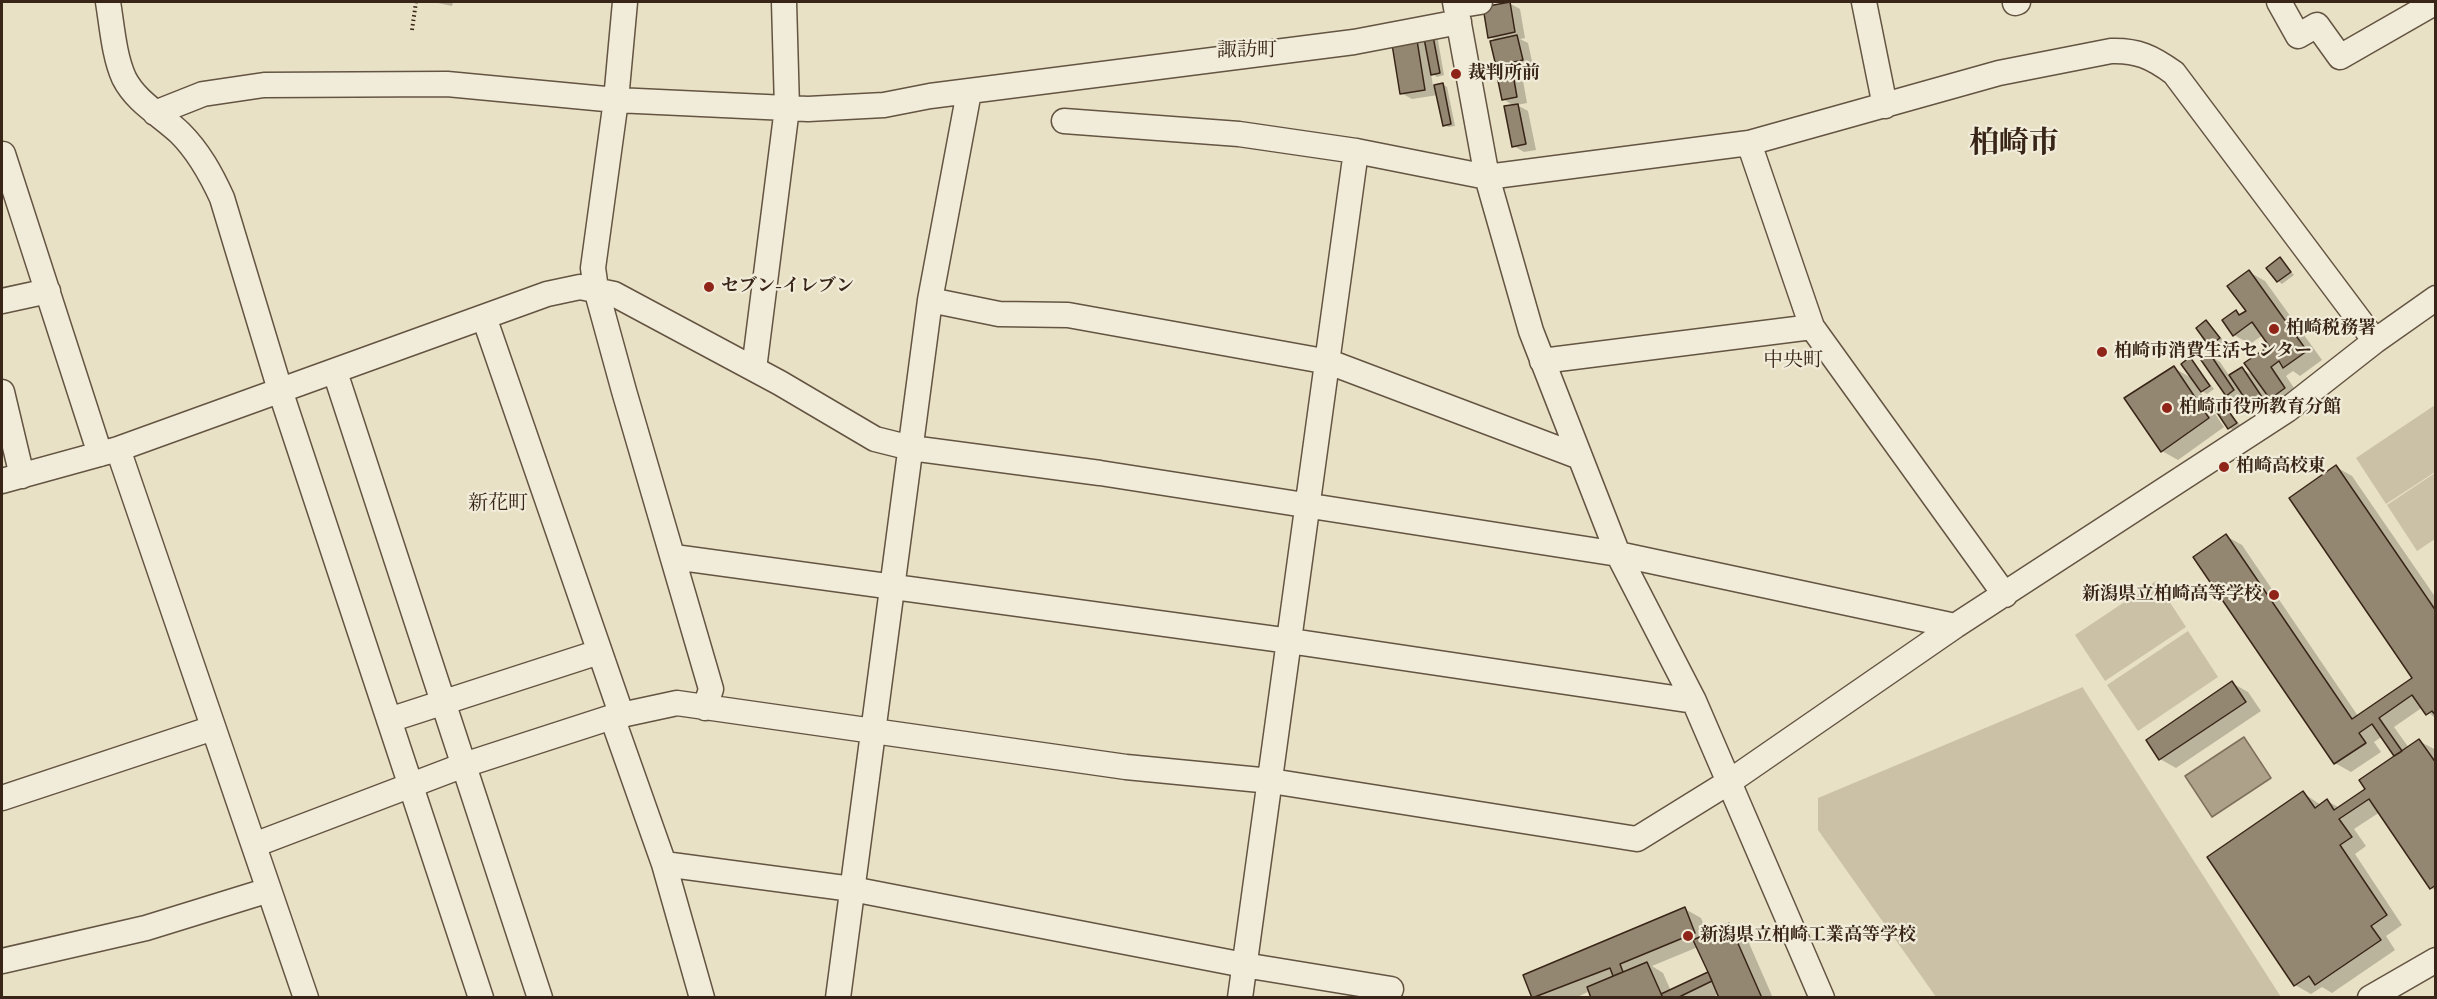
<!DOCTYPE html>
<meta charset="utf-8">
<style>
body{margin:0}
#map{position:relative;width:2437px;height:999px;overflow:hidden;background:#e9e1c5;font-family:"Libre Bodoni",serif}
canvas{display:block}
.frame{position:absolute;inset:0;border:3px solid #382517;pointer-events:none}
</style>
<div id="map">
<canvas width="2437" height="999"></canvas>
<div class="frame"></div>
</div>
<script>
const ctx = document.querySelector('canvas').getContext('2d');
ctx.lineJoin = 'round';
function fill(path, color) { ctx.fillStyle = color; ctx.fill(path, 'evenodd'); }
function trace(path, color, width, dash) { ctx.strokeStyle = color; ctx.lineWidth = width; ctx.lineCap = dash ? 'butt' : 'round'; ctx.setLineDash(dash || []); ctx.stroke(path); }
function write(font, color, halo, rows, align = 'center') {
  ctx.font = font + ' "Libre Bodoni","Noto Serif JP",serif'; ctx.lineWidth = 4.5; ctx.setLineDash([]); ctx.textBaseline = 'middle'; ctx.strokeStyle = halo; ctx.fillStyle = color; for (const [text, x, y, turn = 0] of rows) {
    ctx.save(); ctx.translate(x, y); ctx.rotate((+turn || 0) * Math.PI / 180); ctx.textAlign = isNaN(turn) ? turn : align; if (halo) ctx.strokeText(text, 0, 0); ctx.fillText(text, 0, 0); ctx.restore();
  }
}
fill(new Path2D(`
 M2435,405v67l-49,32 -30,-46z
 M2435,473v66l-18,12 -30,-46z
 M2156,581l30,46 -81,54 -30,-46z
 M2188,631l30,46 -80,54 -31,-46z
 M2083,687v1l198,309h-345l-118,-167v-32z`), '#cbc1a7');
const water = new Path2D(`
 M2244,737l27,41 -59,39 -27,-41z`);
fill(water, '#ada18a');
trace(water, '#7e6f5c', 1.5);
fill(new Path2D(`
 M433,2h20l-1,4z
 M1509,3l11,6 5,29 -5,1 8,4 5,23 -20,4 9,5 5,28 -10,2 11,6 8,39 -12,2 -10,-6v-40l-11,-7 3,-29 -9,-5 1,-24 -8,-4z
 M1437,35l7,40 -7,2 -6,-4 2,13 9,-2 5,3 8,39 -6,1 -5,-2 -6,-30 -26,4 -11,-6 15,-57 10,6z
 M2280,259l14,16 -12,9 -4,-3z
 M2249,272l16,9 57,79 -22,16 -7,-5 -7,5 14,21 -13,10 -21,-12 6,8 -11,8 -10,-6 -6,-9 -8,5 -10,-6 -17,-39 10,6 10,15 12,-8 14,8 15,-31 -8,-11 -13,9 -16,-9 2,-23 6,4 6,-5z
 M2207,322l17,19 -9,7 -17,-20z
 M2190,359l24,30 -7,5 -9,-5 26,38 -46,33 -16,-9 -36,-52 48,-31 19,11z
 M2220,401l21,25 -7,5 -4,-3z
 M2336,467l16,9 84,122v121l-13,-12 -29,20 15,21 10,-7 17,9v140l-5,-2 -51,-76 -26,17 12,17 -11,8 47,71 -16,11 9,14 -63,43 -10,-6 -11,7 -16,-9 8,-192 18,12 6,-4 13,7 27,-19 29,-33 -13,-20 -9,6 7,10 -30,20 -16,-9 -140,-206 31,-21 16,9 116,171 56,-38z
 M2232,683l16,9 13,19 -85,57 -16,-9z
 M1685,909l16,9 7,17 21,-10 16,9 28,64h-52l-2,-4 -8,4h-118l-3,-7 -15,7h-41l-9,-22zM1698,947l12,26 -39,18 -8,-18 -11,-7z`), '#0003');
const building = new Path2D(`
 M1510,2l5,30 -27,6 -5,-31z
 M1432,31l8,42 -9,2 -8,-42z
 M1416,34l9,56 -25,4 -9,-56z
 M1517,35l6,25 -27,6 -6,-25z
 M1512,68l5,29 -15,3 -6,-29z
 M1443,83l8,41 -8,2 -9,-41z
 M1518,104l8,40 -14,3 -8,-41z
 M2280,257l11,15 -14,10 -11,-14z
 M2249,270l58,81 -24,17 -4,-7 -8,6 14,21 -15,11 -26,-36 25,-17 -17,-24 -19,14 -11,-16 14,-10 3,5 7,-4 -19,-25z
 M2206,320l14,18 -11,8 -13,-18z
 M2210,354l24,36 -8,6 -25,-36z
 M2190,357l20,29 -9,6 -20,-28z
 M2174,366l35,52 -48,34 -37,-54z
 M2242,367l20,30 -12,9 -21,-31z
 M2220,399l17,24 -9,6 -16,-24z
 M2336,465l100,146v105l-4,-5 -6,4 -14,-20 -33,23 23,33 -8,5 -22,-32 -13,9 7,10 -32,21 -141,-207 33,-23 126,185 60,-41 -123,-180z
 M2232,681l14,21 -87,58 -13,-20z
 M2419,739l17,24v122l-6,4 -61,-90 -30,20 13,18 -12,8 47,70 -16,11 10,14 -66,45 -6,-9 -15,10 -87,-129 96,-66 12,17 12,-9 7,11 31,-21 -6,-9z
 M1685,907l10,26 -75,31 3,8 -10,4 -3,-8 -78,30 -9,-23z
 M1729,923l33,75h-43l-11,-26 -15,-32z
 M1647,962l16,36h-72l-4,-11z
 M1708,972l4,9 -35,17h-14l-2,-4z`);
fill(building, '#948771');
trace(building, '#382517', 1.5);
const minor = new Path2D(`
 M108,2c4,24 6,54 16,76 12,24 37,37 56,55 19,19 31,41 42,65l58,192 201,608
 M625,2l-9,98 -23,168 3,21 28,102 87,298 -6,19
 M1455,2l32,175 44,154 87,223 76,147 128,297
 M1864,2l21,104
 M2279,2l19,34 19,-11 23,32 96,-55
 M2015,3l3,-1
 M1456,6l24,-4
 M155,113l48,-19 61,-9 183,-1 169,16 192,9 76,-4 46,-9 424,-54 105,-20
 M1064,121l175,13 117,17
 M1749,143l63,184 193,268
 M3,154l97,300
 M930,300l69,14 69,1 261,47 251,95
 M2,301l46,-10
 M484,317l138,399
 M1542,361l270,-34
 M754,369l33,-261 -3,-106
 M335,372l205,626
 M2,392l20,84
 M118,449l188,549
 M2,481l116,-32 429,-155 33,-7 34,7 166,89 95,56 36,9 189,25 518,81 337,72
 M674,557l616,84 404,60
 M612,717l52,147 38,134
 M389,720l210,-68
 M2,798l211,-70
 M254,845l210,-80 148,-48 65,-14 449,64 145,14 366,58 92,-57 226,-156 332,-216 88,-69 61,-43
 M664,864l188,25 392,76 147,24
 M2,961l144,-33 123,-38
 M838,998l92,-698 39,-208
 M1240,998l116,-847 131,26 262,-34 250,-70 112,-22c26,-1 41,6 63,22l201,268
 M2370,998l66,-38`);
trace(minor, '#645442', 27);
trace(new Path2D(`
 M412,30l4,-28`), '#382517', 4, [1.5, 3]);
trace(minor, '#f1ecd9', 24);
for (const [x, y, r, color] of [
 [1456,74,6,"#8f2418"],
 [709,287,6,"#8f2418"],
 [2274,329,6,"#8f2418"],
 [2102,352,6,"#8f2418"],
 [2167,408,6,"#8f2418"],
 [2224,467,6,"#8f2418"],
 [2274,595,6,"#8f2418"],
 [1688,936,6,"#8f2418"]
]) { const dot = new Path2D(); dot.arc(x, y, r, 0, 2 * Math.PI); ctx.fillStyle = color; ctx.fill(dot); trace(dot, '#f1ecd9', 2); }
write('bold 18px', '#382517', '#f1ecd9', [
 ["裁判所前",1468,74],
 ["セブン-イレブン",721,287],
 ["柏崎税務署",2286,329],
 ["柏崎市消費生活センター",2114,352],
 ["柏崎市役所教育分館",2179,408],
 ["柏崎高校東",2236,467],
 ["新潟県立柏崎高等学校",2262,595,"right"],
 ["新潟県立柏崎工業高等学校",1700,936]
], 'left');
write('20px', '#382517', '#f1ecd9', [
 ["諏訪町",1247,51],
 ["中央町",1793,361],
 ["新花町",498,504]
]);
write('bold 30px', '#382517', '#f1ecd9', [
 ["柏崎市",2014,145]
]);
</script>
